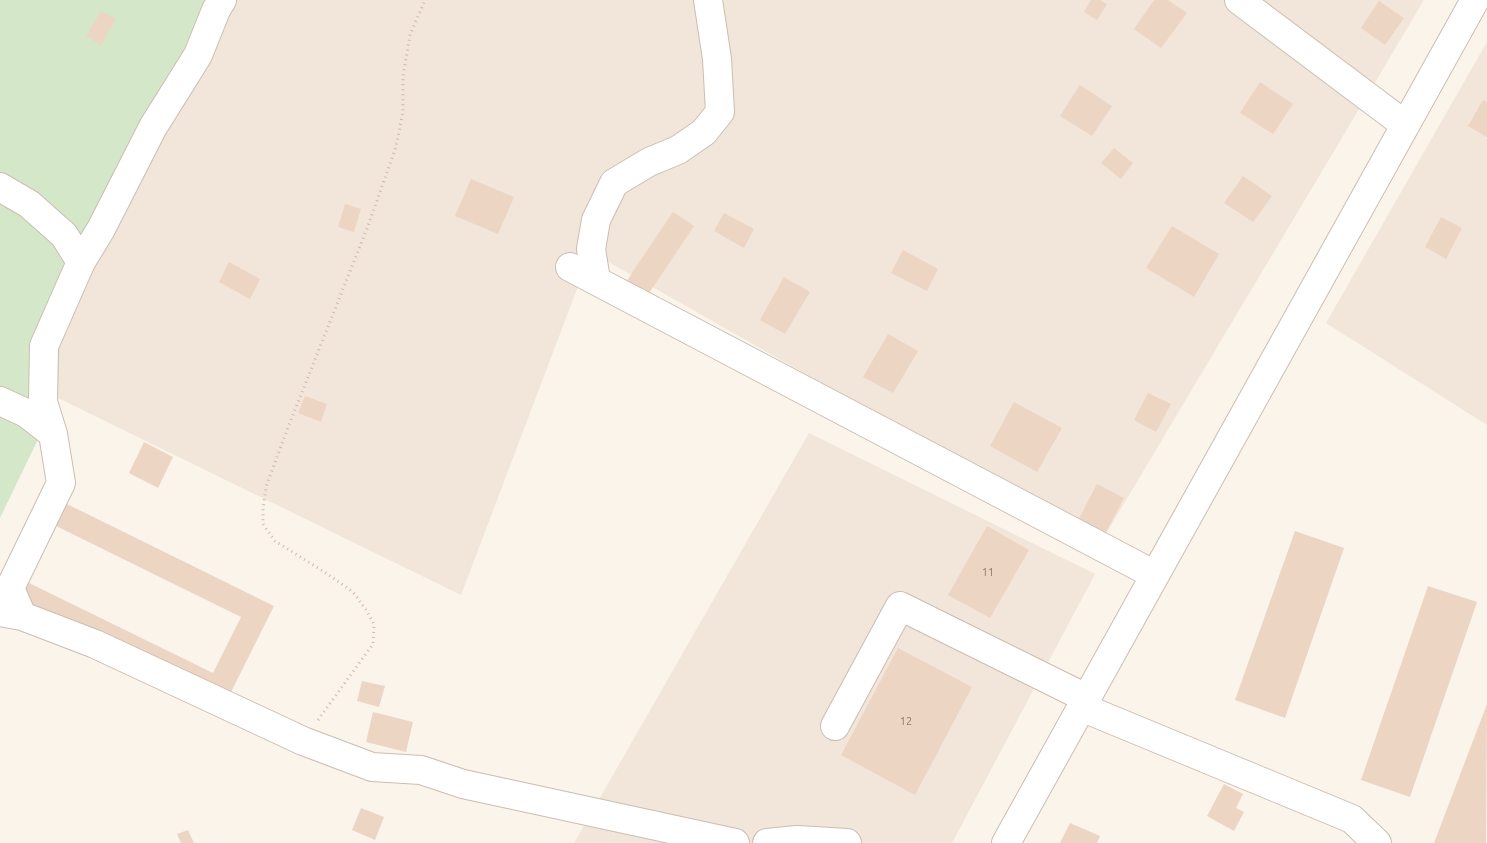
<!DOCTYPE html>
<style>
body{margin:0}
canvas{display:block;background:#faf4ea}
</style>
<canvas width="1487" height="843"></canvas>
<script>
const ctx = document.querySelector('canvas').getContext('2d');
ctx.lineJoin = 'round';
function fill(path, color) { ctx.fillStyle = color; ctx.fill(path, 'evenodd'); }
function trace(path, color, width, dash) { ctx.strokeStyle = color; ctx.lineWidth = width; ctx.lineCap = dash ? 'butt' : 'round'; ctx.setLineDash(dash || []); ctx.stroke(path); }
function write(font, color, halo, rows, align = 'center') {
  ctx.font = font + ' Ubuntu,sans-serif'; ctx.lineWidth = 4; ctx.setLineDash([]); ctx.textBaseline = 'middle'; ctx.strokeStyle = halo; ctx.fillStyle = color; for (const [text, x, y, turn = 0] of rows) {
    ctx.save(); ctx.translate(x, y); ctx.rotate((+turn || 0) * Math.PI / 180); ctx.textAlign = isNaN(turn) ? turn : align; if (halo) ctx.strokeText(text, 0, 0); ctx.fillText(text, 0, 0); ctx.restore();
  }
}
fill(new Path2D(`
 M236,0h1188l-323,542 -510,-290 -130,343 -403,-197 5,-132z
 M1487,42v383l-161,-102z
 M809,433l286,141 -143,269h-378z`), '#f1e6d9');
fill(new Path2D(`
 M0,0h233l-170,266 -5,132 -58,120z`), '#d5e7c9');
fill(new Path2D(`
 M1091,0h9l7,4 -10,16 -13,-8z
 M1154,0h14l19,13 -26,35 -27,-19z
 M1379,1l25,17 -19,27 -24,-17z
 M101,11l15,8 -15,26 -15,-9z
 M1260,82l33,22 -20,30 -33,-21z
 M1080,85l32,21 -20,30 -32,-20z
 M1483,100l4,2v35l-19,-11z
 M1114,148l19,15 -12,16 -20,-16z
 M1243,176l29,20 -19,26 -29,-19z
 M471,179l43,18 -16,37 -43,-18z
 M345,204l16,5 -7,23 -16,-5z
 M673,212l21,14 -47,70 -21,-14z
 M724,213l30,16 -10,19 -30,-17z
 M1441,217l21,11 -16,31 -21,-12z
 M1172,226l47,28 -25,43 -48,-29z
 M903,250l35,19 -11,22 -36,-18z
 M229,262l31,17 -10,20 -31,-17z
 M784,277l26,15 -25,42 -25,-14z
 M888,334l30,17 -25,42 -30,-16z
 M1148,393l23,11 -15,28 -22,-12z
 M305,396l22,8 -6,18 -23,-9z
 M1014,402l48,26 -25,44 -47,-26z
 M144,442l29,15 -15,31 -29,-15z
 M1097,484l27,14 -23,44 -27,-14z
 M63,502l211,104 -49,98 -209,-103 9,-20 188,92 28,-56 -189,-93z
 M987,526l42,24 -39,68 -42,-23z
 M1295,531l49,17 -59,170 -50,-18z
 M1428,586l49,16 -67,195 -49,-17z
 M898,648l74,39 -57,108 -74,-40z
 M362,681l23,5 -6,21 -22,-6z
 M1487,704l-1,139h-52z
 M373,712l40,10 -7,30 -40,-10z
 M1224,784l19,10 -7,14 8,4 -10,19 -27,-15z
 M361,808l23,9 -9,23 -23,-10z
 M1070,823l30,13 -3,7h-37z
 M188,830l6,13h-13l-4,-9z`), '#edd5c4');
const minor = new Path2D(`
 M1239,0l165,124
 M0,187l29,17 35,31 17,27
 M570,267l585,308
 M596,280l-5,-31 5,-29 18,-37 35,-21 29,-12 26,-18 16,-20 -3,-53 -9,-59
 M0,401l26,12 27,21
 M0,612l22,4 73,28 208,97 69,26 49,3 42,14 272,59
 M22,616l-12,-28 51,-105 -8,-49 -10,-32 1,-56 37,-84 20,-33 52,-102 45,-72 18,-45 6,-10
 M1081,707l271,112 25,24
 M835,726l65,-120 186,92
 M767,843l30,-3 50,3
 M1006,843l469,-843`);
trace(minor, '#ccbdb1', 30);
trace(new Path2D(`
 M318,720l55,-76 1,-20 -8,-14 -13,-18 -27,-19 -51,-32 -12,-17v-15l3,-22 21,-57 81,-204 28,-79 7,-36v-35l7,-41 15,-35`), '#d2b8a7', 3, [1, 4]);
trace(minor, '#fff', 28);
write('11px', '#927b6d', null, [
 ["11",988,572],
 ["12",906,721]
]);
</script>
